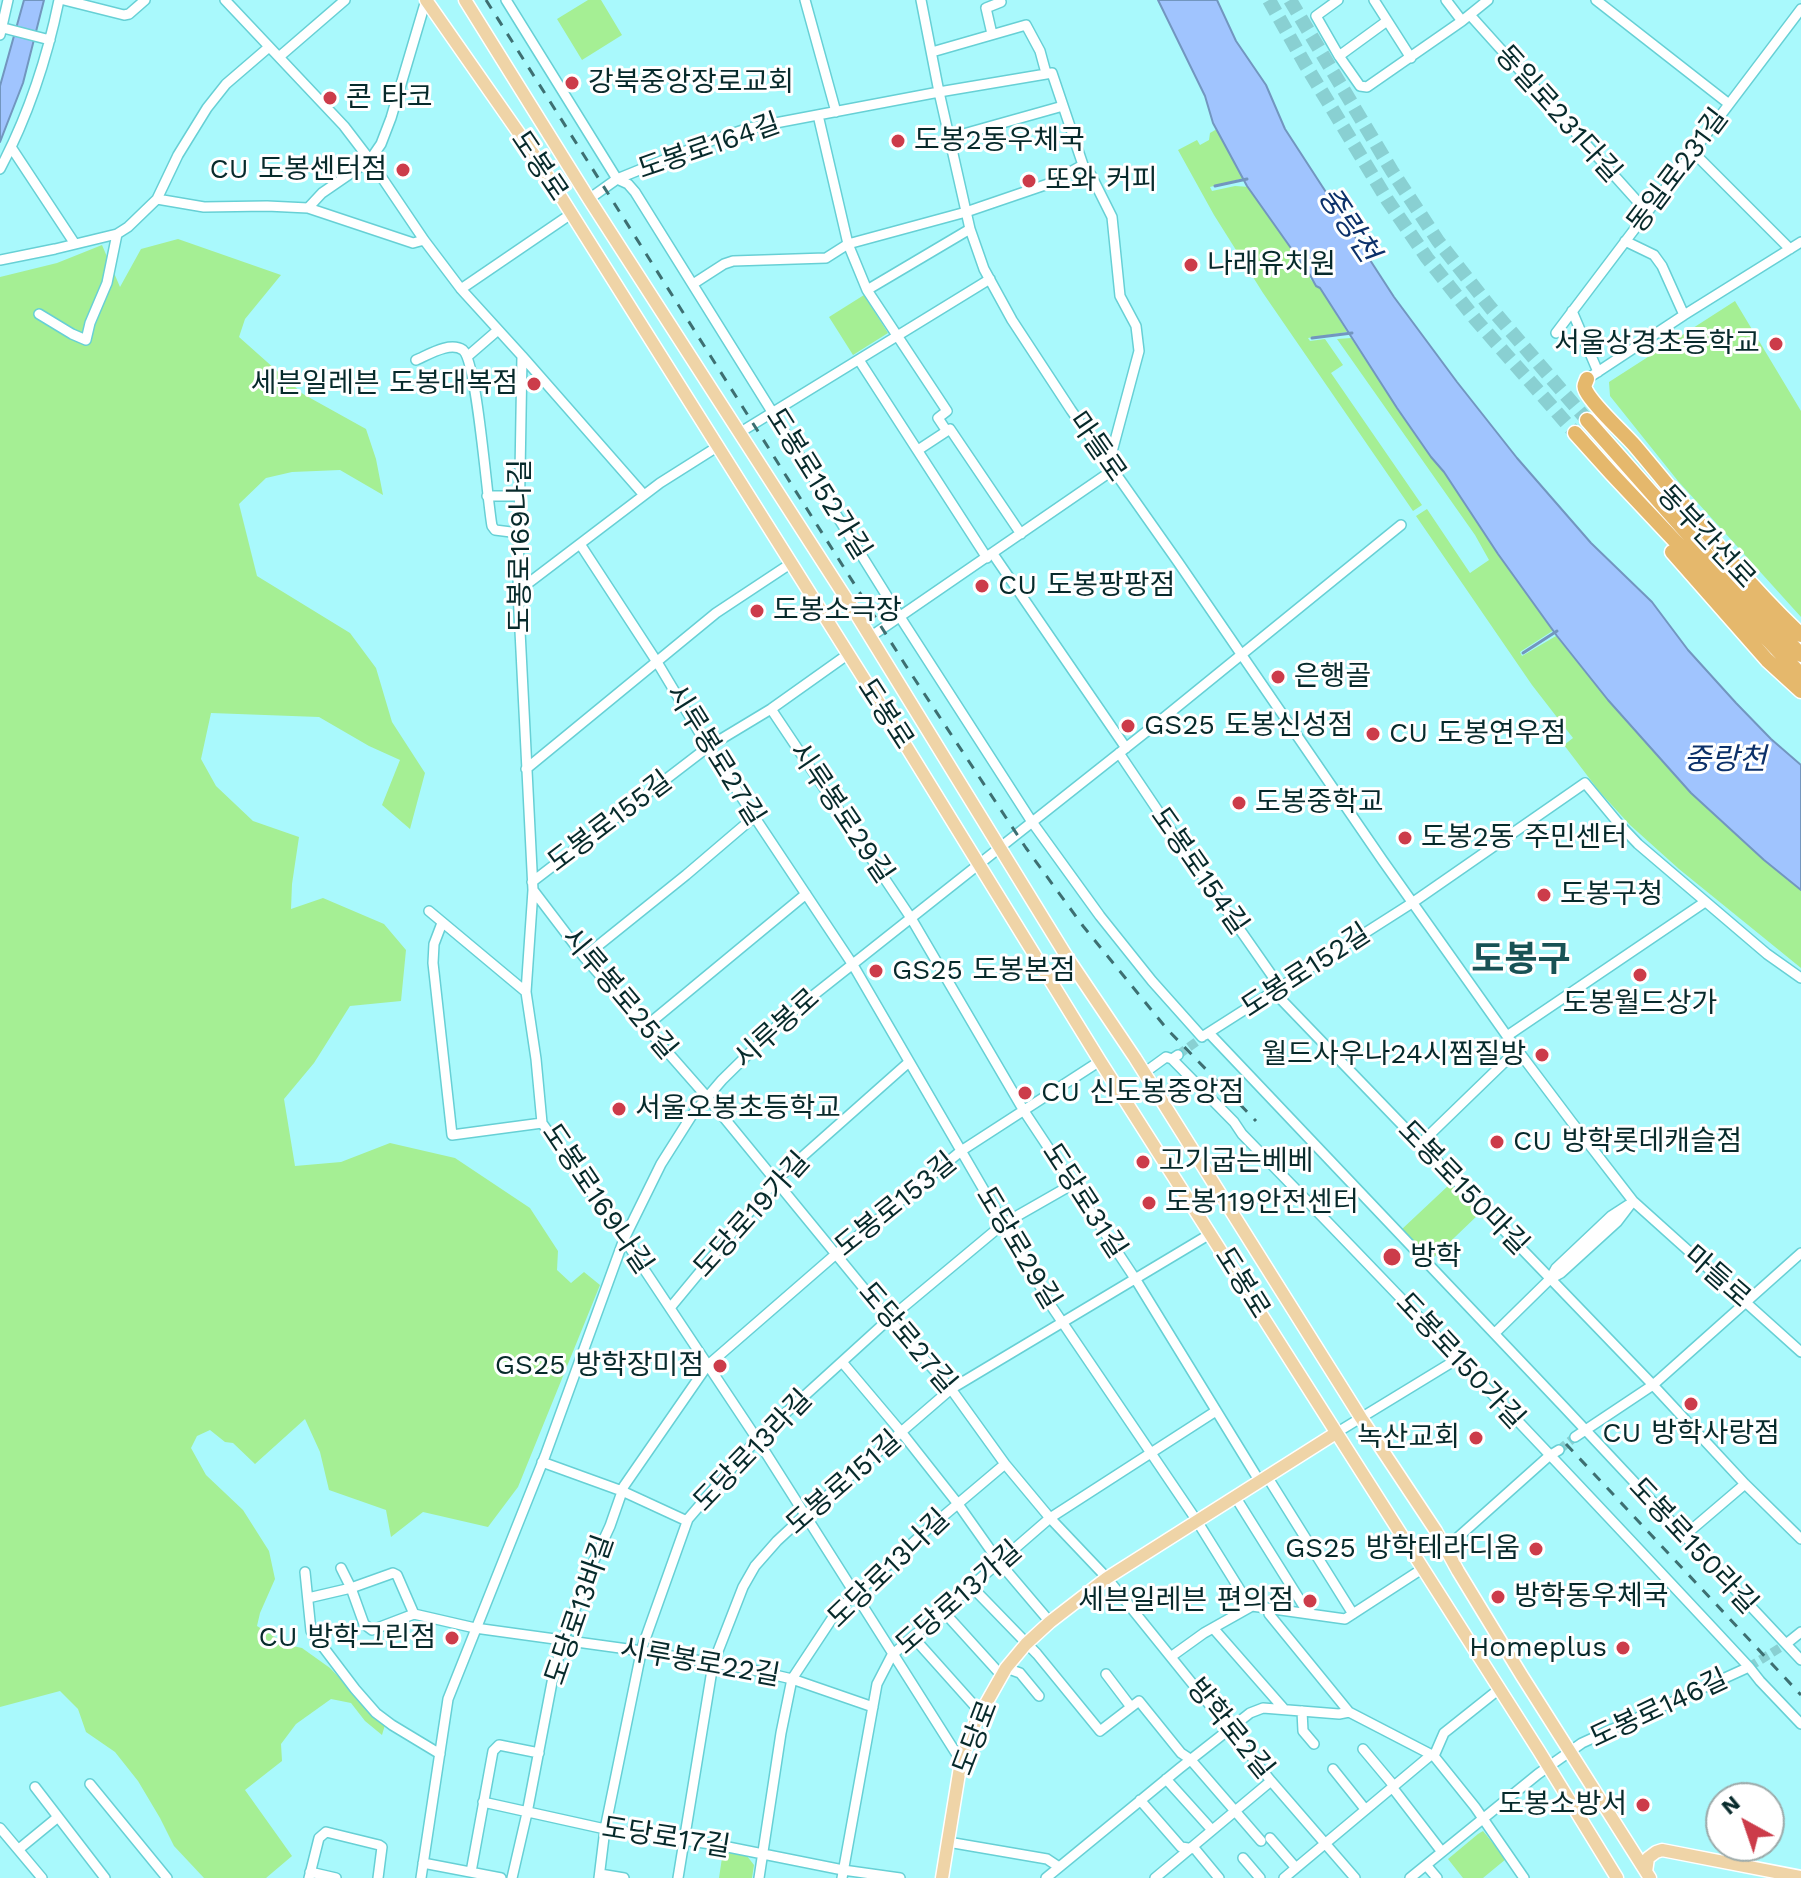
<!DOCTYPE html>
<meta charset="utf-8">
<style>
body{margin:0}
#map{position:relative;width:1801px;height:1878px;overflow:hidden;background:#a9f9fc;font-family:"Work Sans",sans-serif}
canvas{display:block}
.north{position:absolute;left:1705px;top:1782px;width:80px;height:80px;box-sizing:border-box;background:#fff;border:2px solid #9caaaa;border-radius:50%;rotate:320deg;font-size:22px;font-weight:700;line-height:32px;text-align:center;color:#072a2b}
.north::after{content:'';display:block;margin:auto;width:28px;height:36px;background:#cc3c4a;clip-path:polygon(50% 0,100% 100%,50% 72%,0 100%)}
</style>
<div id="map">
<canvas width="1801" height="1878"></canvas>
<div class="north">N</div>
</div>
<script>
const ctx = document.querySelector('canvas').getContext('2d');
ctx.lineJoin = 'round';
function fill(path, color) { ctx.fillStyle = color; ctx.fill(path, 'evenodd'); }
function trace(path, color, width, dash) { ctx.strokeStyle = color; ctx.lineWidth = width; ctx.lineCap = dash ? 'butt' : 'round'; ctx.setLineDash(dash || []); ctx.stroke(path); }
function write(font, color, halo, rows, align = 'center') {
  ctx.font = font + ' "Work Sans","Noto Sans KR",sans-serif'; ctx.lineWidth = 6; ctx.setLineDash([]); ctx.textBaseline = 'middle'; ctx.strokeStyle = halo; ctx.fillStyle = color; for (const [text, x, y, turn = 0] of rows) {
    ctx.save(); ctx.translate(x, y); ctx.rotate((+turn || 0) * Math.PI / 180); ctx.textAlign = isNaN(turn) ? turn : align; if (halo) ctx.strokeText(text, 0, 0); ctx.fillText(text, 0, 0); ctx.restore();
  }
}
fill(new Path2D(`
 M588,0h13l21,35 -40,25 -25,-41z
 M1217,129l27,49 -34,9 2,4 23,-5 15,1 60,88v4l10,9 27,44 -39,6 2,3 15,-2 18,26 -12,8 91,132 -9,6 -150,-218 -49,-78 -36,-65 19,-10 3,5 9,-5 1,-7z
 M178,239l103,36 -36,44 -6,18 64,57 63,35 10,30 7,36 -43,-25 -48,2 -26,6 -27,26 18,72 93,57 26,35 16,54 33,51 -15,56 -28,-24 18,-45 -31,-14 -50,-29 -108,-4 -10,46 15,27 37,35 46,16 -7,47 -1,25 32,-11 61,26 22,26 -5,51 -51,5 -36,57 -30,36 11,67 46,-4 49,-19 65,15 75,50 28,43 -1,19 14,13 13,-11 16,13 -82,202 -30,40 -65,-15 -32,25 -5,-27 -57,-20 -9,-38 -15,-33 -50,45 -22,-21 -8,-1 -15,-12 -13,6 -6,12 15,27 37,35 26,41 6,28 -15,34 -3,13 31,19 14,3 28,20 55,57 -3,10 -17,-14 -14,-18 -20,-4 -35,25 -15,20 1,17 -37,29 47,66 -26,22h-62l-30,-32 -14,-28 -22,-37 -23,-29 -29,-20 -8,-23 -18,-18 -60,16v-1430l57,-14 45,-18 18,42 21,-38z
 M864,295l24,38 -35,22 -24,-38z
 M1735,301l66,110v206l-123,-136 -68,-85 -1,-14z
 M1351,338l46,70 34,49 13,15 54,82 56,76 -34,22 2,4 34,-20 52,64 83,93 73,67 37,30v78l-122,-99 -49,-44 -31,-34 -35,-46 9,-7 -41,-53 -116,-169 11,-7 43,64 19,-13 -14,-25 -138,-196z
 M1450,1184l29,30 -49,47 -29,-31z
 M1483,1831l23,28 -23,19h-20l-15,-19 30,-25z
 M723,1851l24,5 7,9 -2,13h-33z`), '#a5ef94');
const water = new Path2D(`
 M24,0h20l-21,83 -23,59v-56z
 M1158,0h59l19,41 30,44 19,44 109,168 63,85 60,76 74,85 61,59 36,48 48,53 35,36 30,26v125l-37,-30 -73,-67 -83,-93 -51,-64 -59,-82 -54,-82 -13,-15 -34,-49 -77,-120 -4,-2 -6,-11 -63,-89 -34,-63 -8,-27z`);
fill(water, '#a0c4fe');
trace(water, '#7296bf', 2);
trace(new Path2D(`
 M1215,186l32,-7
 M1312,338l40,-5
 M1523,653l34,-22`), '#7296bf', 3);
trace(new Path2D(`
 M1178,1055l22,-16
 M1559,1450l16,-13
 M1749,1667l37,-23`), '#89d0d2', 9, [9, 4.5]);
trace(new Path2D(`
 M1269,0l36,64 83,137 39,57 49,62 99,113
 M1290,0l102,171 46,70 52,66 97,113`), '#89d0d2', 14, [14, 7]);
const minor = new Path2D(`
 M64,0l60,15 5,-1 16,-14
 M225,0l119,126 26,34 54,80 37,49 61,67 -4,235 15,299 -7,102 10,67 6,64 82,116 133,200 204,322
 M506,0l111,179 11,5 7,8 265,425 132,205 68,94 52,65 50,56
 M805,0l31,112
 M921,0l18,92 31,137 14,40 28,51 59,90 107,152 205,299 124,175 64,85 62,80 168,151
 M1338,0l-22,16 23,40 21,30 7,1 95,-66 26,-21
 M1374,0l37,58
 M1446,0l16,21
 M1596,0l133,104
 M1470,15l177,197
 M0,27l50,13
 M992,34l-6,-26 15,-6 -1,-2
 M0,35l8,-35
 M932,52l94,-27 14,26 6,22
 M1339,56l48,-35
 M279,57l66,-57
 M818,115l30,129 19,46 80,121 -9,7 8,12
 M949,138l114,-32
 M11,147l64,97
 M1693,152l97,97
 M0,169c28,-53 47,-110 59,-169
 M157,199l47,8 63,-1 41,2 105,35 11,-3
 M589,199l28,-20 96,-39 36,-12 190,-36 113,-19 31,92 8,10 21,42 8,79 16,30 3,25 -30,112
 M308,208l14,-15 48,-33 11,-16 10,-26 35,-118
 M1625,241l29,14 8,11 22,49
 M0,260l55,-11 62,-15 11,-7 29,-28 21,-44 29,-47 19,-24 43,-37
 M693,284l31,-20 9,-3 93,-3 22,-14 118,-32 82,-28 35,-19
 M461,289l110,-75
 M867,290l103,-61
 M1572,311l26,61
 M39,314l33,20 14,6 4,-17 17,-40 10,-49
 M1556,333l245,-324
 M468,356l30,-26
 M522,356l122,139
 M416,360c12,-5 34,-19 47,-10 14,12 24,149 29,176l3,4 24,3
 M859,360l128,198
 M1587,379l97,-64 117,-73
 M739,433l251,-154
 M918,450l32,-21 71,105
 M487,496h33
 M580,544l77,118 51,85 145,218 199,342 145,214 48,77 7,8
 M993,554l133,194
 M518,591l142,-108 57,-36
 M870,637l243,-167
 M771,709l140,209 113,193 112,169 124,202
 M1119,753l66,98 95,136
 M526,769l190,-156 74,-49
 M532,882l176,-135 63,-38 76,-54
 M533,890l51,67 123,140 182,222 62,70 54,75 45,54 57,60 164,203 84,97
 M429,911l97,81
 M442,923l-8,21 -1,19 19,172 90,-12
 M584,957l102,-82 68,-58
 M1273,991l380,394 92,99 56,55
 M645,1027l161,-133
 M1209,1033l354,373 238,254
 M1205,1035l207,-132 173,-120 34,41 19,20 129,110 34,24
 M1507,1036l198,-134
 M1172,1059l62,63 8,12c171,175 340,354 507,533l11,14 41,43
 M1144,1073l22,-16 6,2 6,-4
 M1421,1143l96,-93
 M1550,1279l6,-11 55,-52 17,-11
 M670,1308l106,-128 133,-118
 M1495,1333l55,-54 11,-6 56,-51 16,-21
 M842,1362l60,71 56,71 41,58 51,60
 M1336,1433l123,-75
 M1575,1437l78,-52 148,-132
 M542,1462l80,29 65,30
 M1268,1478l85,136
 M1236,1498l72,115
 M1684,1536l61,-52
 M1446,1548l103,-92 10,-6
 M305,1572l6,59 44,58 21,24 16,12 48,29
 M971,1586l66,68 63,77 39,-30 42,52 9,6 71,82
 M308,1598l43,-10 13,36 8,6 42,-16 -17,-39 -4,-2 -42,15 -10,-20
 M1270,1608l-1,6 80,98
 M943,1611l59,65
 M414,1614l61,14 167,23 107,18 43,10 81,28
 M1213,1628l71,81
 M913,1637l68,76
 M1786,1644l15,-12
 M1172,1656l32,-23 48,-27 93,13 77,-50
 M1006,1668l14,5 19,23
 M1106,1674l25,33
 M1302,1711l1,20 11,13
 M1363,1749l31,37
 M1434,1756l10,-23 54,-43
 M1333,1769l32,40
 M1166,1779l46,51
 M90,1784l77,94
 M35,1787l70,91
 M1392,1787l50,65
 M1140,1800l41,47 14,2 24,29
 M483,1802l122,27 113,16 125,25 57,8
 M0,1828l42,50
 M1270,1838l26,30
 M948,1842l99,17 12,8
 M19,1849l39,-32
 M1243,1858l17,20
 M423,1863l78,15
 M1426,1865l11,13
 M310,1872l26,6
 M471,1872l22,-121 6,-6 40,8
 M600,1874l24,4
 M309,1878l10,-40 7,-6 53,13 3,2 -4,31
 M421,1878l27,-179 97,-243 79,-217 37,-75 31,-49 30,-35 64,-63 375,-297 240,-195
 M512,1878l15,-65 26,-136 10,-36 29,-76 18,-39 14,-40 83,-120 129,-112 125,-103 139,-90
 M599,1878l6,-49 37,-181 46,-129 69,-80 132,-120 114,-95 70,-40
 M678,1878l35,-214 30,-77 12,-21 22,-25 28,-26 146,-126 259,-155
 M759,1878l22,-145 11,-54 45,-68 91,-82 77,-65
 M842,1878l35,-194 15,-29 158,-137 166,-107
 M1046,1878l134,-110 70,-55 13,-5 76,6 10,-2 85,44 41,51 49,71
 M1155,1878l116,-97
 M1284,1878l147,-123
 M1410,1878l128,-104 44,-31 167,-76`);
const major = new Path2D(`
 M426,0l111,159 361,574 202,328 439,690 78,127
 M465,0l124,199 264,410 214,348 68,101 226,360 75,113 22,40 64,105 128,202
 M1646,1872l2,-14 8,-6 6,-2 139,27
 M942,1878l19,-117 14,-38 31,-55 20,-24 24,-22 57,-44 229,-145`);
const highway = new Path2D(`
 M1587,379c-2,6 -4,6 -1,12 9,17 36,40 49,55 54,64 105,131 166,189
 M1587,420l123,139 91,96
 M1575,433l36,40 190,202
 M1672,552l95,108 34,31`);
trace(minor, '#67d0d5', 12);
trace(major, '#fff', 15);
trace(highway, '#fff', 17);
trace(minor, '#fff', 9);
trace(major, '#efd4a7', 12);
trace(highway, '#e5b86c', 14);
trace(new Path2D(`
 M486,0l420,666 120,182 57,78 84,103 89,92
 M1566,1444l235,251`), '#3d6f71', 3, [10, 10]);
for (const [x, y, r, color] of [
 [572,83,8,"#cc3c4a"],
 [330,98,8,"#cc3c4a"],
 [898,141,8,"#cc3c4a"],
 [403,170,8,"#cc3c4a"],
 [1029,181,8,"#cc3c4a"],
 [1191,265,8,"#cc3c4a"],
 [1776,344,8,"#cc3c4a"],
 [534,384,8,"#cc3c4a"],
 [982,586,8,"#cc3c4a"],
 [757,611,8,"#cc3c4a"],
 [1278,677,8,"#cc3c4a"],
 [1128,726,8,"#cc3c4a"],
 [1373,734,8,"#cc3c4a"],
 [1239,803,8,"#cc3c4a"],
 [1405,838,8,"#cc3c4a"],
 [1544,895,8,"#cc3c4a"],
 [876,971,8,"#cc3c4a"],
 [1640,975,8,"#cc3c4a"],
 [1542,1055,8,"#cc3c4a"],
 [1025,1093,8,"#cc3c4a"],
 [619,1109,8,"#cc3c4a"],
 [1497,1142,8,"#cc3c4a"],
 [1143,1162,8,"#cc3c4a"],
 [1149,1203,8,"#cc3c4a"],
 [1392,1257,10,"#cc3c4a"],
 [720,1366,8,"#cc3c4a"],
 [1691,1404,8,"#cc3c4a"],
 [1476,1438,8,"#cc3c4a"],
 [1536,1549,8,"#cc3c4a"],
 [1498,1597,8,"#cc3c4a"],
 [1310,1601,8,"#cc3c4a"],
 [452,1638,8,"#cc3c4a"],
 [1623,1648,8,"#cc3c4a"],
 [1643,1805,8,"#cc3c4a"]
]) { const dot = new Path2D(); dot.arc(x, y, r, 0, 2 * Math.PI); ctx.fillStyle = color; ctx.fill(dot); trace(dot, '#fff', 3); }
write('28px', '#072a2b', '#fff', [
 ["강북중앙장로교회",588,83],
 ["콘 타코",346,98],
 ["도봉2동우체국",914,141],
 ["CU 도봉센터점",387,170,"right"],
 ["또와 커피",1045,181],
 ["나래유치원",1207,265],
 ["서울상경초등학교",1760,344,"right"],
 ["세븐일레븐 도봉대복점",518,384,"right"],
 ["CU 도봉팡팡점",998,586],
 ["도봉소극장",773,611],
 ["은행골",1294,677],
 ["GS25 도봉신성점",1144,726],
 ["CU 도봉연우점",1389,734],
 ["도봉중학교",1255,803],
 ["도봉2동 주민센터",1421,838],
 ["도봉구청",1560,895],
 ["GS25 도봉본점",892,971],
 ["도봉월드상가",1640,1004,"center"],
 ["월드사우나24시찜질방",1526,1055,"right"],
 ["CU 신도봉중앙점",1041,1093],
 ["서울오봉초등학교",635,1109],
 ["CU 방학롯데캐슬점",1513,1142],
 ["고기굽는베베",1159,1162],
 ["도봉119안전센터",1165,1203],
 ["방학",1410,1257],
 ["GS25 방학장미점",704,1366,"right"],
 ["CU 방학사랑점",1691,1434,"center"],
 ["녹산교회",1460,1438,"right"],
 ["GS25 방학테라디움",1520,1549,"right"],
 ["방학동우체국",1514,1597],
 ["세븐일레븐 편의점",1294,1601,"right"],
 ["CU 방학그린점",436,1638,"right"],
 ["Homeplus",1607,1648,"right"],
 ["도봉소방서",1627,1805,"right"]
], 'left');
write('28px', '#072a2b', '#fff', [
 ["동일로231다길",1558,114,48],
 ["도봉로164길",709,147,-19],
 ["도봉로",539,166,56],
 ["동일로231길",1678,171,-53],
 ["마들로",1097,447,55],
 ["도봉로152가길",818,484,58],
 ["동부간선로",1706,537,47],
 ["도봉로169나길",521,546,-90],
 ["도봉로",885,714,57],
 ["시루봉로27길",715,755,58],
 ["시루봉로29길",841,813,56],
 ["도봉로155길",610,822,-37],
 ["도봉로154길",1199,871,55],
 ["도봉로152길",1306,971,-33],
 ["시루봉로25길",619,994,50],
 ["시루봉로",777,1029,-42],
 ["도봉로150마길",1463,1188,46],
 ["도봉로169나길",597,1199,56],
 ["도당로31길",1084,1201,57],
 ["도봉로153길",896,1205,-39],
 ["도당로19가길",752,1215,-48],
 ["도당로29길",1018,1248,59],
 ["마들로",1717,1277,41],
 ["도봉로",1242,1283,58],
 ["도당로27길",907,1338,50],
 ["도봉로150가길",1460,1361,47],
 ["도당로13라길",753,1451,-46],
 ["도봉로151길",844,1483,-41],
 ["도봉로150라길",1693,1546,47],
 ["도당로13나길",889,1569,-44],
 ["도당로13가길",959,1598,-41],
 ["도당로13바길",580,1610,-71],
 ["시루봉로22길",700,1663,10],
 ["도봉로146길",1659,1709,-25],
 ["방학로2길",1230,1729,51],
 ["도당로",976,1738,-69],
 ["도당로17길",666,1838,9]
]);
write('italic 30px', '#0c316a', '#fff', [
 ["중랑천",1348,225,56],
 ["중랑천",1725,760]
]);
write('bold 36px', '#185255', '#fff', [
 ["도봉구",1521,960]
]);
</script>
